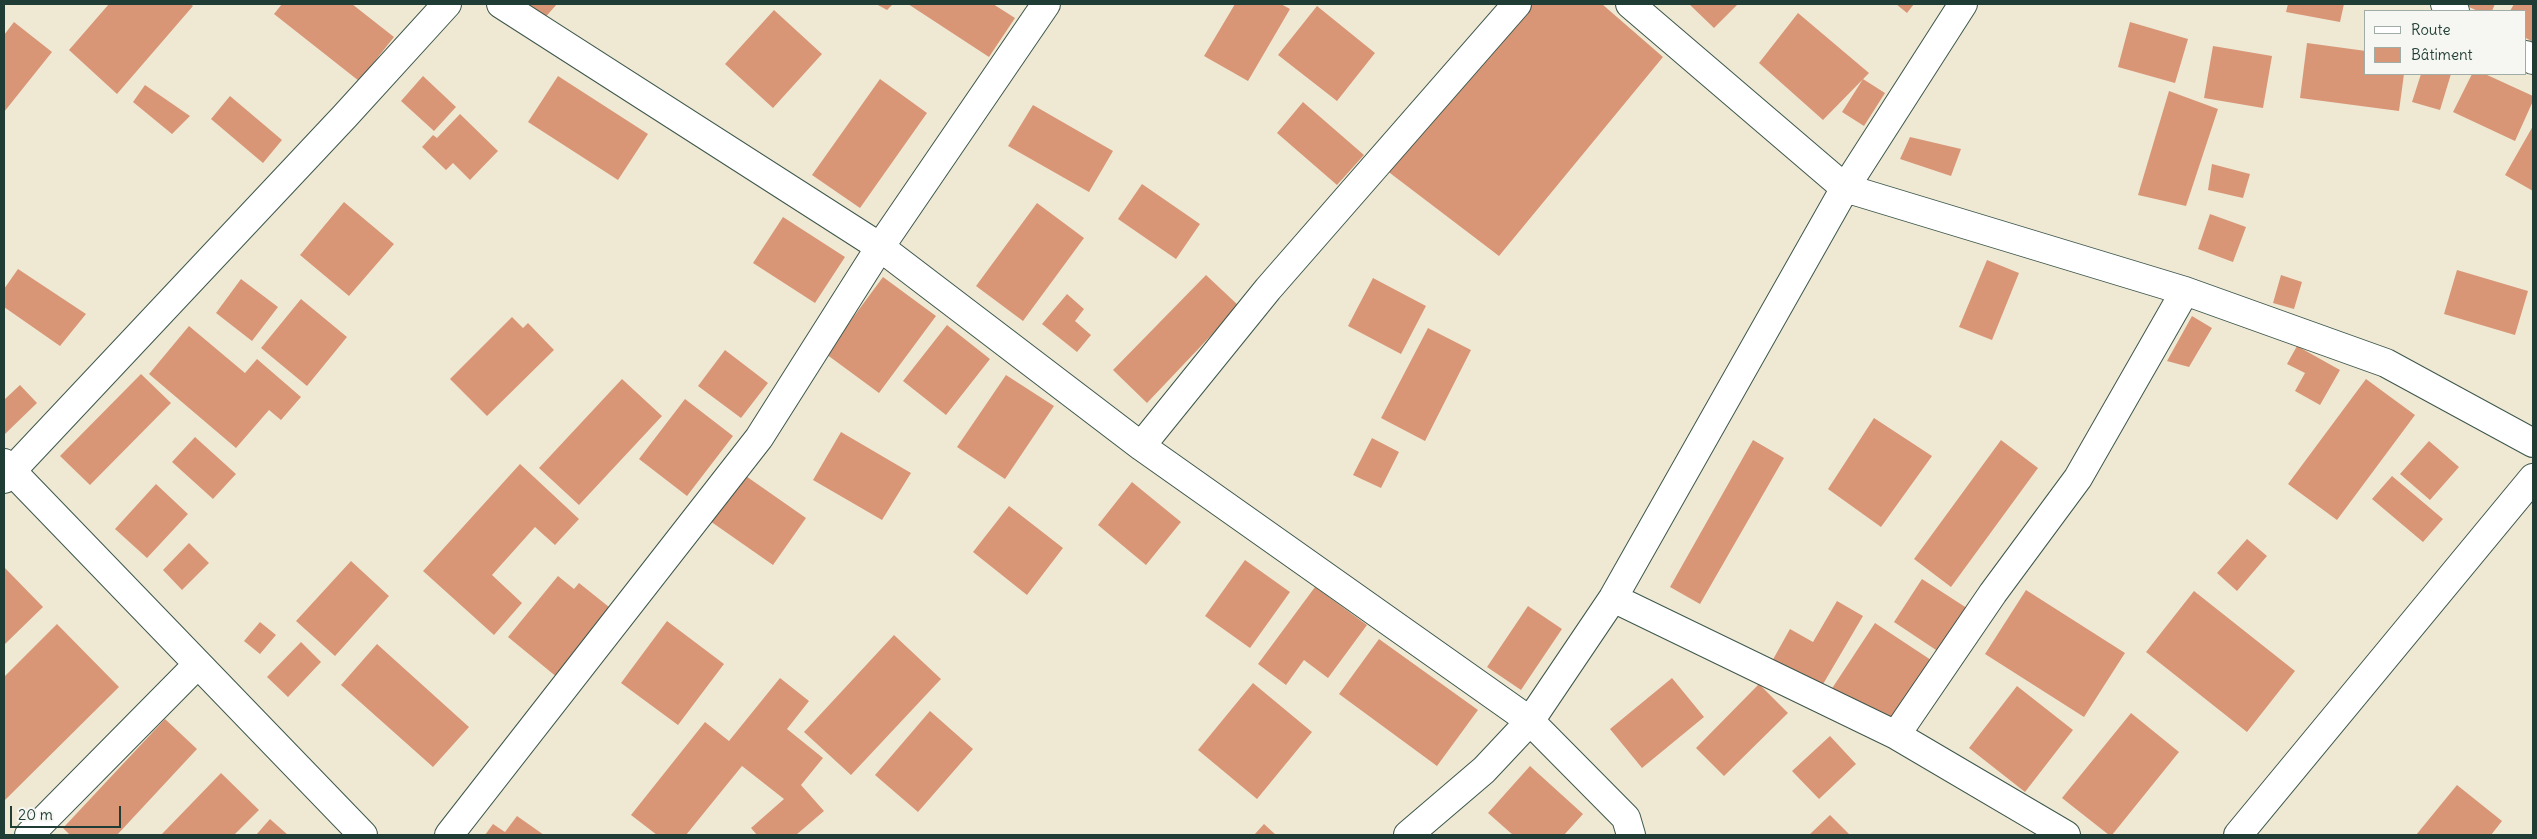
<!DOCTYPE html>
<meta charset="utf-8">
<style>
body{margin:0}
#map{position:relative;width:2537px;height:839px;overflow:hidden;background:#efe9d4;font-family:Delius,sans-serif}
canvas{display:block}
.frame{position:absolute;inset:0;border:5px solid #1f3d34;pointer-events:none}
.legend{position:absolute;left:2364px;top:10px;width:162px;height:65px;box-sizing:border-box;background:#f6f6f2;border:1px solid #a0aca6;margin:0;padding:6px 9px;list-style:none;font-size:15px;color:#1f3d34}
.legend li{display:flex;align-items:center;gap:10px;height:25px}
.legend b{width:25px;border:1px solid #a0aca6}
.scale{position:absolute;left:10px;top:806px;width:111px;height:22px;box-sizing:border-box;border:2px solid #1f3d34;border-top:0;padding-left:6px;font-size:15px;line-height:18px;white-space:nowrap;color:#1f3d34;-webkit-text-stroke:4px #f6f6f2;paint-order:stroke}
</style>
<div id="map">
<canvas width="2537" height="839"></canvas>
<div class="frame"></div>
<ul class="legend">
<li><b style="height:6px;background:#fff"></b>Route</li>
<li><b style="height:14px;background:#d89677"></b>Bâtiment</li>
</ul>
<div class="scale">20 m</div>
</div>
<script>
const ctx = document.querySelector('canvas').getContext('2d');
ctx.lineJoin = 'round';
function fill(path, color) { ctx.fillStyle = color; ctx.fill(path, 'evenodd'); }
function trace(path, color, width, dash) { ctx.strokeStyle = color; ctx.lineWidth = width; ctx.lineCap = dash ? 'butt' : 'round'; ctx.setLineDash(dash || []); ctx.stroke(path); }
fill(new Path2D(`
 M109,4h81l3,2 -76,88 -48,-44z
 M282,4h70l42,33 -35,44 -85,-67z
 M523,4h34l-15,17z
 M876,4h17l-6,6z
 M908,4h85l22,14 -26,39z
 M1235,4h46l9,5 -42,72 -44,-25z
 M1533,4h69l61,53 -164,199 -113,-86z
 M1689,4h49l-24,24z
 M1896,4h18l-7,9z
 M2288,4h56l-4,18 -54,-10z
 M2462,4h33l-3,7h-14z
 M2514,4h19v38l-7,-4v-27h-16z
 M1317,6l58,47 -38,48 -59,-46z
 M774,10l48,44 -49,54 -48,-44z
 M1798,13l71,60 -46,47 -64,-57z
 M14,22l38,30 -48,60v-77z
 M2130,22l58,17 -13,44 -57,-16z
 M2307,43l59,8v23h38l-5,37 -99,-13z
 M2213,46l59,10 -9,52 -59,-10z
 M2421,74h30l-11,36 -28,-8z
 M2472,74h13l48,22v5l-18,40 -62,-29z
 M423,76l33,31 -22,24 -33,-30z
 M558,76l90,58 -30,46 -90,-58z
 M880,79l47,34 -67,95 -48,-33z
 M1863,79l22,14 -21,33 -22,-14z
 M145,85l45,31 -18,18 -39,-32z
 M2169,91l49,18 -32,97 -48,-11z
 M230,96l52,44 -19,23 -52,-44z
 M1303,102l61,53 -27,30 -60,-52z
 M1033,105l80,46 -24,41 -81,-46z
 M460,114l38,37 -28,29 -17,-17 -7,7 -24,-23 11,-12 4,3z
 M2533,126v65l-28,-16z
 M1910,137l51,12 -10,27 -51,-17z
 M2212,164l38,10 -7,24 -35,-8z
 M1142,184l58,40 -24,35 -58,-40z
 M344,202l50,42 -45,52 -49,-41z
 M1037,203l47,35 -61,83 -47,-35z
 M2210,214l36,13 -13,35 -35,-13z
 M783,217l62,40 -30,46 -62,-40z
 M1987,260l32,13 -27,67 -33,-13z
 M18,269l68,45 -26,32 -56,-39v-18z
 M2457,270l71,21 -13,44 -71,-21z
 M1206,275l33,31 -92,97 -34,-33z
 M2281,275l21,7 -8,27 -21,-6z
 M883,277l53,39 -57,77 -53,-39z
 M1373,278l53,28 -25,48 -53,-28z
 M241,279l37,28 -26,34 -36,-28z
 M1067,294l17,15 -9,12 16,14 -14,17 -35,-28z
 M301,299l46,38 -40,49 -46,-38z
 M2192,316l20,12 -23,39 -22,-6z
 M512,317l11,11 5,-5 26,27 -67,66 -37,-37z
 M947,325l43,34 -44,56 -43,-34z
 M189,326l56,47 12,-14 44,38 -20,23 -12,-10 -33,38 -87,-74z
 M1428,328l43,22 -46,91 -44,-23z
 M2297,346l43,24 -20,35 -25,-14 10,-18 -18,-9z
 M725,350l43,33 -27,35 -43,-32z
 M141,374l30,29 -81,82 -30,-29z
 M1006,375l48,31 -49,73 -48,-32z
 M622,379l40,37 -83,89 -40,-37z
 M2366,379l49,36 -78,105 -49,-36z
 M20,385l17,18 -33,32v-37l1,1z
 M685,399l48,37 -46,60 -48,-37z
 M1874,418l58,38 -51,71 -53,-38z
 M841,432l70,41 -29,47 -69,-40z
 M195,437l41,37 -23,25 -41,-37z
 M1372,438l27,14 -18,36 -28,-13z
 M1753,440l31,18 -84,146 -30,-17z
 M2001,440l37,28 -87,119 -37,-28z
 M2429,441l30,26 -29,33 -30,-26z
 M520,464l59,55 -24,26 -20,-18 -43,48 30,28 -28,32 -71,-64z
 M743,474l63,44 -33,47 -63,-44z
 M2392,476l51,43 -20,23 -51,-43z
 M1132,482l49,40 -35,43 -48,-40z
 M156,484l32,30 -41,44 -32,-29z
 M1009,506l54,42 -36,47 -54,-43z
 M2247,539l20,17 -30,35 -20,-18z
 M189,543l20,20 -27,27 -19,-20z
 M1245,560l45,32 -40,56 -45,-32z
 M351,561l38,35 -54,60 -39,-35z
 M4,567l39,40 -39,38z
 M558,576l16,13 5,-6 35,28 -56,67 -50,-41z
 M1922,579l51,33 -28,44 -51,-34z
 M1315,587l52,38 -39,53 -24,-18 -18,25 -28,-21z
 M2026,590l99,63 -41,64 -99,-63z
 M2194,591l101,80 -48,61 -101,-80z
 M1837,601l26,15 -44,75 -48,-28 19,-34 23,13z
 M1528,606l34,23 -41,61 -34,-23z
 M667,621l57,43 -46,61 -57,-42z
 M260,622l16,13 -16,19 -16,-13z
 M1875,623l56,37 -45,67 -55,-37z
 M57,624l62,63 -115,114v-124z
 M894,635l47,44 -90,96 -47,-43z
 M1379,639l99,71 -41,56 -98,-72z
 M301,642l20,20 -33,35 -21,-20z
 M377,644l92,83 -36,40 -92,-82z
 M780,678l29,23 -22,28 36,29 -22,27 23,26 -28,24h-39l-6,-7 33,-29 -42,-33 -56,69h-29l-26,-20 74,-93 24,19z
 M1672,678l32,39 -62,51 -32,-39z
 M1253,683l59,49 -55,67 -59,-49z
 M1759,684l29,29 -64,63 -28,-28z
 M2017,686l56,44 -48,62 -56,-44z
 M930,711l43,38 -55,63 -43,-37z
 M2131,713l48,39 -67,83h-3l-47,-37z
 M165,719l32,30 -80,86h-47l-7,-7z
 M1830,736l26,28 -37,35 -27,-28z
 M1530,766l53,48 -19,21h-51l-25,-22z
 M221,773l38,37 -25,25h-73z
 M2457,785l45,36 -11,14h-75z
 M1830,815l20,20h-41z
 M517,816l27,19h-59l8,-11 12,8z
 M270,819l18,16h-32z
 M1264,824l12,11h-22z`), '#d89677');
const street = new Path2D(`
 M501,4l379,243 261,199 389,275 96,97 5,17
 M1630,4l215,184 340,103 201,72 147,80
 M2445,4l10,7
 M2526,55l7,5
 M1141,446l127,-157 249,-285
 M4,463l359,372
 M4,479l341,-363 102,-112
 M1613,598l283,137 170,100
 M1896,735l97,-142 85,-115 107,-187
 M29,835l169,-171
 M449,835l310,-397 121,-191 166,-243
 M1408,835l76,-65 46,-49 83,-123 232,-410 118,-184
 M2238,835l295,-357`);
trace(street, '#3e574c', 30);
trace(street, '#fff', 28);
</script>
